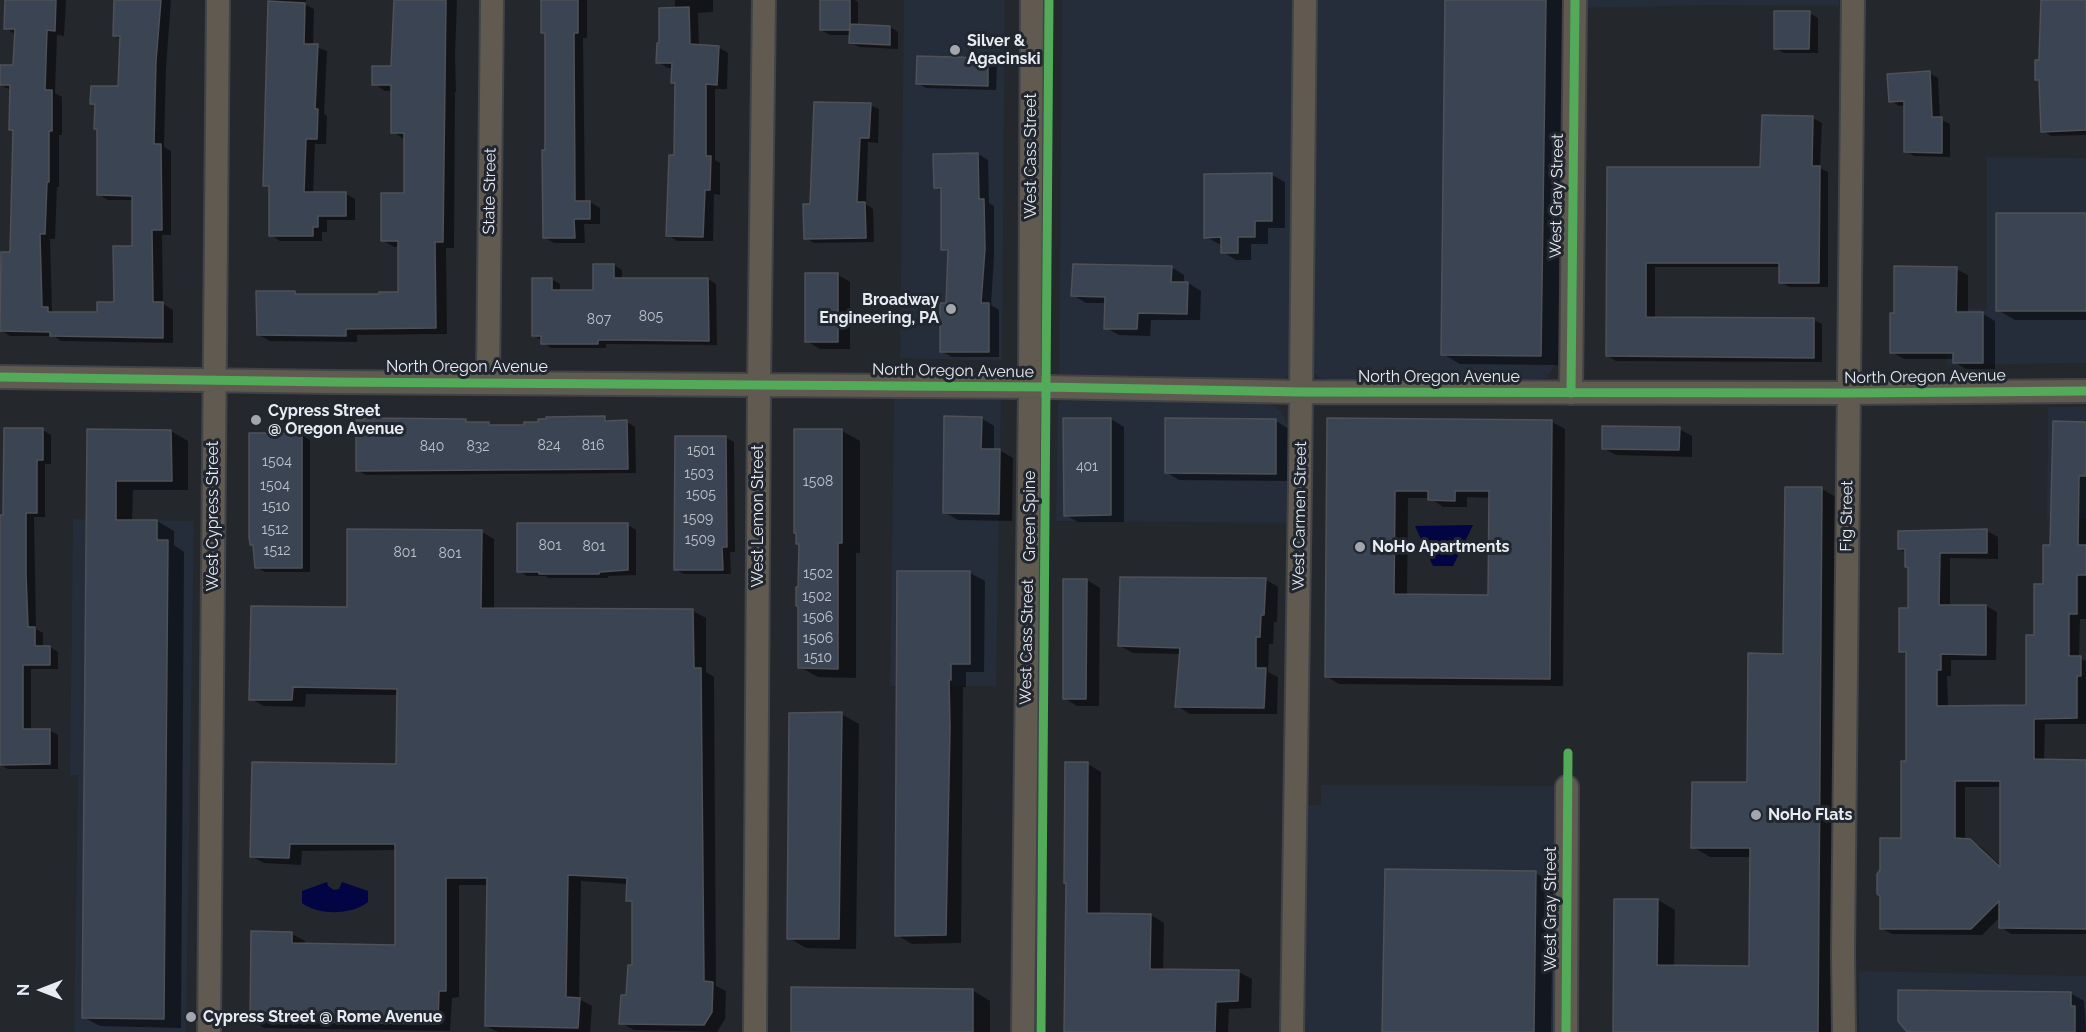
<!DOCTYPE html>
<style>
body{margin:0}
#map{position:relative;width:2086px;height:1032px;overflow:hidden;background:#24272c;font-family:Raleway,sans-serif}
canvas{display:block}
.north{position:absolute;left:12px;top:960px;width:60px;height:60px;-webkit-text-stroke:4px #21262f;paint-order:stroke;rotate:270deg;font-size:16px;font-weight:700;line-height:24px;text-align:center;color:#e8ecf2}
.north::after{content:'';display:block;margin:auto;width:21px;height:27px;background:#e8ecf2;clip-path:polygon(50% 0,100% 100%,50% 72%,0 100%)}
</style>
<div id="map">
<canvas width="2086" height="1032"></canvas>
<div class="north">N</div>
</div>
<script>
const ctx = document.querySelector('canvas').getContext('2d');
ctx.lineJoin = 'round';
function fill(path, color) { ctx.fillStyle = color; ctx.fill(path, 'evenodd'); }
function trace(path, color, width, dash) { ctx.strokeStyle = color; ctx.lineWidth = width; ctx.lineCap = dash ? 'butt' : 'round'; ctx.setLineDash(dash || []); ctx.stroke(path); }
function write(font, color, halo, rows, align = 'center') {
  ctx.font = font + ' Raleway,sans-serif'; ctx.lineWidth = 6; ctx.setLineDash([]); ctx.textBaseline = 'middle'; ctx.strokeStyle = halo; ctx.fillStyle = color; for (const [text, x, y, turn = 0] of rows) {
    ctx.save(); ctx.translate(x, y); ctx.rotate((+turn || 0) * Math.PI / 180); ctx.textAlign = isNaN(turn) ? turn : align; if (halo) ctx.strokeText(text, 0, 0); ctx.fillText(text, 0, 0); ctx.restore();
  }
}
fill(new Path2D(`
 M904,0h101l-3,361 -102,-3z
 M1062,0h233l-3,366 -3,8 -5,6 -7,1 -218,-3z
 M1313,0h251l-6,355 -7,17 -6,6 -13,2 -204,2 -15,-9 -3,-6z
 M1583,0h256v6l-129,-1 -127,3z
 M1987,157l99,1v205l-139,2v-56h40z
 M894,399h107l-5,287h-106z
 M1060,401l201,1 13,4 9,8 7,17 -1,92 -233,-2 2,-117z
 M2048,407h38v112l-39,-1z
 M73,519l121,2 -8,511h-112l4,-257h-8z
 M1321,785l234,1 4,246h-257l5,-227h14z
 M1859,971l227,5v56h-227z`), '#252c3a');
fill(new Path2D(`
 M1473,525l-20,41h-20l-18,-40z
 M327,882l1,4 6,4 5,-1 3,-7 26,9v11c-17,13 -48,14 -66,1v-12z`), '#030443');
fill(new Path2D(`
 M7,0h59l-2,36 -7,-1 -2,58 7,4v38h-3v52h-2l-2,52h-5l2,72 4,2 43,1 16,-11 18,-55v-48h-25l-10,-6 1,-63 -4,-3 1,-23 -4,-2 27,-15 2,-49 -7,-3v-36h57l-5,68 -2,79 7,4v84h-9l1,69 10,6v33l-112,-2 -7,-5h-44l-10,-6 2,-76h10l3,-123 -4,-2v-39l-11,-5v-19h15v-32l-10,-6z
 M270,0h36v5l8,4 -1,37 14,5 -3,63 3,2 -1,28h-11l-2,50h33l9,5v21h-28v12h-5v9h-42l-9,-6v-47l-6,-3z
 M395,0h62l-2,55 1,37h-1l-1,156h-8l1,86 -90,1v7l-87,-1 -11,-6 35,-42 6,3 99,-2v-47h-5l-12,-7 23,-46 -1,-55 -11,-7v-41h-8l-11,-7 18,-16z
 M543,0h44v38h-4l2,164h5l10,6v16h-16l1,19h-31l-10,-6 3,-202 -4,-3z
 M675,0h38v12l-15,1 1,33 19,1 10,6 -1,36h-12v71l5,3v32l-6,-1 -1,47h-36l-9,-6 7,-78 1,-73 -4,-2 1,-14h-5l-10,-6 17,-53z
 M821,0h34l3,2v24l32,1 8,5v17l-39,-2 -8,-5v-7h-21l-9,-5z
 M1447,0h116l-5,365 -98,-1 -17,-10z
 M2042,0h44v135l-35,1 -8,-5 -2,-49 -5,-3 4,-18z
 M1809,13l9,5v35h-34l-9,-5z
 M988,60l9,5 -1,25 -70,-2 -9,-5z
 M1929,73l9,5 2,41 10,5v33l-36,-1 -8,-5v-45h-7l-8,-5z
 M870,105l9,4 -1,34 -10,-1 -2,62 7,5 1,33 -60,1 -8,-5 6,-33z
 M1763,117l50,1 9,5 -2,45 8,4v115h-39l-8,-5v-15h-126v51l159,2 8,4v38l-206,-1 -8,-5v-188h153z
 M978,154l10,6 1,43 5,3v50l-3,49 8,5v47h-47l-11,-6 6,-47 2,-51 -6,-4 -1,-58 -7,-4z
 M1272,175l13,7v46h-17v16h-17v16h-15l-13,-8v-8h-4l-13,-7z
 M2086,214v106h-71l-17,-10z
 M614,265l8,5v9h86l8,5 1,61 -111,-1v4h-55l-17,-13 18,-56 8,5v7h34z
 M1171,267l13,8v8h4l13,8 -1,29h-49l-1,16 -31,-1 -13,-7v-25h-20l-13,-8z
 M1956,269l12,6v39h15l12,7v48h-29l-12,-7v-3h-50l-12,-7 4,-37z
 M837,274l13,8v67h-30l-13,-8z
 M604,418l8,4h15l8,5 1,46 -270,2 -9,-5 109,-50 5,4h18l4,2h33z
 M981,418l13,8v24h5l14,8 -1,63 -54,-1 -14,-8z
 M1111,419l13,8v95h-46l-13,-7z
 M1328,420l224,2 13,7 -2,257 -224,-2 -13,-8zM1467,497l23,1 -1,98 -82,-1 1,-97h22l13,9h24z
 M1276,421l13,8 -1,52 -109,-1 -13,-8z
 M2086,424v195h-6l-1,39 7,3v63h-41l-1,37h42v173h-75l-10,-7v-11l-19,19 -90,-1 -11,-6 22,-88 5,-78v-106l-8,-5 9,-42v-41l-2,-2v-13l-8,-4 88,-18 11,6v22l-48,-1v48h36l11,6 -1,48h-45v16h-4l1,31 80,-1 8,-70 16,-89zM1965,787h37l-1,79 -20,-19 -12,-7h-4z
 M1679,429l13,7v21l-76,-2 -13,-7z
 M43,430l8,5v29h-6v53h-11l2,112 7,4v14h7l8,5v17h-27v61h18l9,5v34h-50l-8,-4v-248h4z
 M88,430l83,1 17,10v49h-55l-1,31h25l17,10v14l10,7 -3,476 -81,-2 -17,-9z
 M842,431l18,10v112h-4v125l-38,-1 -18,-10 1,-123z
 M302,435l8,5v132h-45l-9,-5z
 M725,437l9,5 1,110h-5l1,22h-47l-9,-5z
 M1822,489l17,10 -4,533h-219l42,-132 17,10 -1,57 76,1 1,-111h-41l-17,-10 56,-64 36,-128z
 M628,525l8,5v45l-28,1v2h-59l-4,-2h-18l-8,-5z
 M482,532l12,7v70l199,2 13,7v54l8,5 2,309 10,5 -1,28 -8,13 -83,-2 -13,-7 12,-57 1,-63 -6,-3v-16l-47,-3 -2,118 13,7 -2,26h-92l-12,-6 2,-141h-29v112l-7,1 -2,33 -186,-3 -13,-8 41,-86 13,7v4l92,1v-96l-95,1 -1,14 -37,-2 -13,-7 146,-91 1,-70 -92,-1 -1,13 -41,-1 -13,-7 98,-91z
 M899,573h71l15,8 -1,91h-18v15h-3l-2,256 -49,1 -15,-9z
 M1265,579l13,8 -1,35h-3l-1,22h-4l-1,28 10,5 -1,37h-87l-13,-8 4,-52 -48,-1 -13,-7z
 M1087,580l13,8 -1,118h-22l-13,-8z
 M841,714l18,10 -3,225 -50,-1 -17,-10z
 M1088,764l13,8 -1,143h51l13,8 -1,48 76,1 13,7 -1,29 -22,1 -1,23h-163l3,-149z
 M1535,873l18,10 -2,149h-167z
 M972,990l18,11v31h-198z
 M2070,993l14,8 2,31h-175z`), '#0007');
const building = new Path2D(`
 M5,0h51l-1,31 -8,-1 -2,60h7v41h-3v51h-2l-2,52h-5l2,73h6v5h49v-10h17l-1,-56h19v-50l-35,-1v-66h-3l1,-25h-5l1,-18h27l2,-50h-7l1,-36h47l-5,61 -2,83h7l1,86h-10l1,72h10v36l-113,-2v-4l-50,-1 1,-79h9l3,-122h-4l1,-45h-10v-20h13l2,-36h-11z
 M394,0h52l-3,242h-8l1,86 -90,1v7l-89,-1 -1,-44h39v3h84v-2h19v-51h-17v-48h23v-60h-13v-48h-19v-19h19z
 M541,0h37v33h-4l1,168h15v18h-16l1,19h-32l-1,-88h3v-117h-4z
 M820,0h30v30h-30z
 M1445,0h101l-5,356 -100,-1z
 M2041,0h45v130l-45,2 -2,-52h-4v-20h4z
 M268,1l37,2 -1,41h14l-3,65h3l-1,30h-11l-2,53h42v24h-28v11h-5v9h-44v-50h-6z
 M689,7l1,37 29,2 -2,39 -11,-1v72h5l-1,34h-5l-2,47 -37,-1 3,-81h5l1,-72h-4l1,-20h-16l1,-20h2v-35z
 M1774,11h36l-1,38h-35z
 M850,24l40,2v19l-41,-2z
 M917,56l71,2v28l-72,-2z
 M1930,71l2,46h10v36l-38,-1v-51l-15,1 -2,-28z
 M814,102l57,1 -2,35h-9l-3,64h8l1,36 -62,1 -1,-35h7z
 M1762,115l51,1 -1,50h8l-1,117h-40v-20h-133v54l168,1v40l-208,-2 1,-189h153z
 M978,153l1,46h5l1,50 -4,54h8v49h-49v-49h6l2,-53h-7v-62h-7l-1,-34z
 M1272,173v48h-17v16h-17v16h-17v-16l-17,1v-64z
 M1996,213h90v98h-90z
 M593,264h21v14h94l1,63 -88,-1h-23v4h-57v-8h-9v-58h20v12h41z
 M1073,264l99,2 -1,16h17l-1,32 -49,-1 -1,16h-33l1,-32 -34,-1z
 M1894,266l63,1 -1,45h27v51h-30v-10h-63v-40h4z
 M805,273h33v69h-33z
 M605,416v5l22,-1 1,49 -272,2v-51h8v-2l102,1v3h23v3h35v-3h14v-3h8v-2z
 M944,416l38,1 -1,32h19l-1,65 -56,-1z
 M1063,418h48v97l-47,1z
 M1165,418l111,1v55l-111,-1z
 M1327,418l225,2 -2,259 -225,-2zM1395,491h33v9l27,1v-10h34l-1,104 -94,-1z
 M2053,421l33,1v54h-7l-1,69h8v30h-9v39h-8v42h12v20h-4v42l-43,1v40l52,1v169l-87,-1v-27l-28,28h-91v-33l-3,-2v-20l3,-4v-32h21v-77h5v-109h-7v-44h9v-41h-3v-18h-7v-18l89,-2v24h-47l-1,52h47v50l-45,-1v16h-4v36l89,-1v-70h8v-51h9v-39h7zM1955,781h45v86l-30,-28 -15,-1z
 M1602,426l78,1 -1,23 -77,-1z
 M4,428h39v32h-6v53h-11v61l2,53h7v19h15v19h-27v64h27v35l-50,1v-250h3z
 M87,429l84,1 1,51h-56v39h41v20h11l-4,479 -82,-1z
 M794,429h48v114h-4v126l-40,-1v-62h-2v-19h2l1,-43h-3v-11h-2z
 M249,433h53v135h-47l-2,-23h-3l-1,-8z
 M675,436h51l1,111h-5l1,23h-49z
 M1785,487h37l-4,545h-205l1,-133h44l-1,66 92,1 1,-118h-59l1,-66h55l1,-129 35,1z
 M517,523h111v47l-28,2 -1,2h-60v-2h-22z
 M347,529l135,1 -1,78 212,1 1,59h7l3,313 9,1 -1,30 -8,13 -85,-1 2,-29h5l2,-30h4v-64h-6l1,-23 -59,-3 -2,122 14,1 -2,30 -93,-2 2,-148h-41v113h-7l-1,33 -188,-3 1,-90 41,1v11l103,2v-101h-105l-1,14 -39,-1 2,-95 144,2 1,-75 -104,-2 -1,13h-43l2,-94 96,1z
 M897,571h73v93h-19v16h-2l1,47 -4,208 -51,1z
 M1120,577l146,1 -2,37h-3l-1,22h-4v31h10l-2,40 -89,-1 5,-59 -62,-2z
 M1063,579h24l-1,120h-23z
 M842,712l-3,227h-52l2,-226z
 M1065,762h23l-1,151 64,1 -1,55 89,1 -1,31 -22,1 -1,30h-151l2,-149h-2z
 M1385,869l151,2 -2,161h-152z
 M791,987l182,2v43h-182z
 M1898,990l173,2v14h4v26h-168l-9,-11z`);
fill(building, '#3a4453');
trace(building, '#4f5156', 1.5);
const minor = new Path2D(`
 M0,377l332,5 714,5 255,5 547,1 238,-2
 M488,382l4,-382
 M1571,393l4,-393
 M209,1032l9,-1032
 M755,1032l4,-647 5,-385
 M1023,1032l7,-645 2,-387
 M1292,1032l8,-547 5,-485
 M1566,1032l1,-245
 M1844,1032l-1,-79 10,-953`);
trace(minor, '#404347', 26);
trace(minor, '#605a51', 22);
trace(new Path2D(`
 M0,377l332,5 714,5 255,5 547,1 238,-2
 M1571,393l4,-393
 M1041,1032l8,-1032
 M1566,1032l2,-279`), '#51ab58', 9);
for (const [x, y, r, color] of [
 [955,50,6,"#a3a7ad"],
 [951,309,6,"#a3a7ad"],
 [256,420,6,"#a3a7ad"],
 [1360,547,6,"#a3a7ad"],
 [1756,815,6,"#a3a7ad"],
 [191,1017,6,"#a3a7ad"]
]) { const dot = new Path2D(); dot.arc(x, y, r, 0, 2 * Math.PI); ctx.fillStyle = color; ctx.fill(dot); trace(dot, '#21262f', 2); }
write('14px', '#bcc2ca', null, [
 ["805",651,317],
 ["807",599,320],
 ["824",549,446],
 ["816",593,446],
 ["840",432,447],
 ["832",478,447],
 ["1501",701,451],
 ["1504",277,462],
 ["401",1087,467],
 ["1503",699,474],
 ["1508",818,482],
 ["1504",275,486],
 ["1505",701,495],
 ["1510",276,507],
 ["1509",698,519],
 ["1512",275,530],
 ["1509",700,540],
 ["801",550,546],
 ["801",594,547],
 ["1512",277,551],
 ["801",405,553],
 ["801",450,554],
 ["1502",818,574],
 ["1502",817,597],
 ["1506",818,618],
 ["1506",818,639],
 ["1510",818,658]
]);
write('bold 16px', '#e8ecf2', '#21262f', [
 ["Silver &",967,41],
 ["Agacinski",967,59],
 ["Broadway",939,300,"right"],
 ["Engineering, PA",939,318,"right"],
 ["Cypress Street",268,411],
 ["@ Oregon Avenue",268,429],
 ["NoHo Apartments",1372,547],
 ["NoHo Flats",1768,815],
 ["Cypress Street @ Rome Avenue",203,1017]
], 'left');
write('16px', '#e8ecf2', '#21262f', [
 ["West Cass Street",1031,156,-90],
 ["State Street",490,191,-89],
 ["West Gray Street",1557,196,-89],
 ["North Oregon Avenue",467,367],
 ["North Oregon Avenue",953,371,1],
 ["North Oregon Avenue",1439,377],
 ["North Oregon Avenue",1925,377,-1],
 ["West Cypress Street",213,516,-90],
 ["West Lemon Street",758,516,-90],
 ["Green Spine",1030,516,-90],
 ["West Carmen Street",1300,516,-89],
 ["Fig Street",1847,516,-89],
 ["West Cass Street",1027,642,-89],
 ["West Gray Street",1551,909,-90]
]);
</script>
